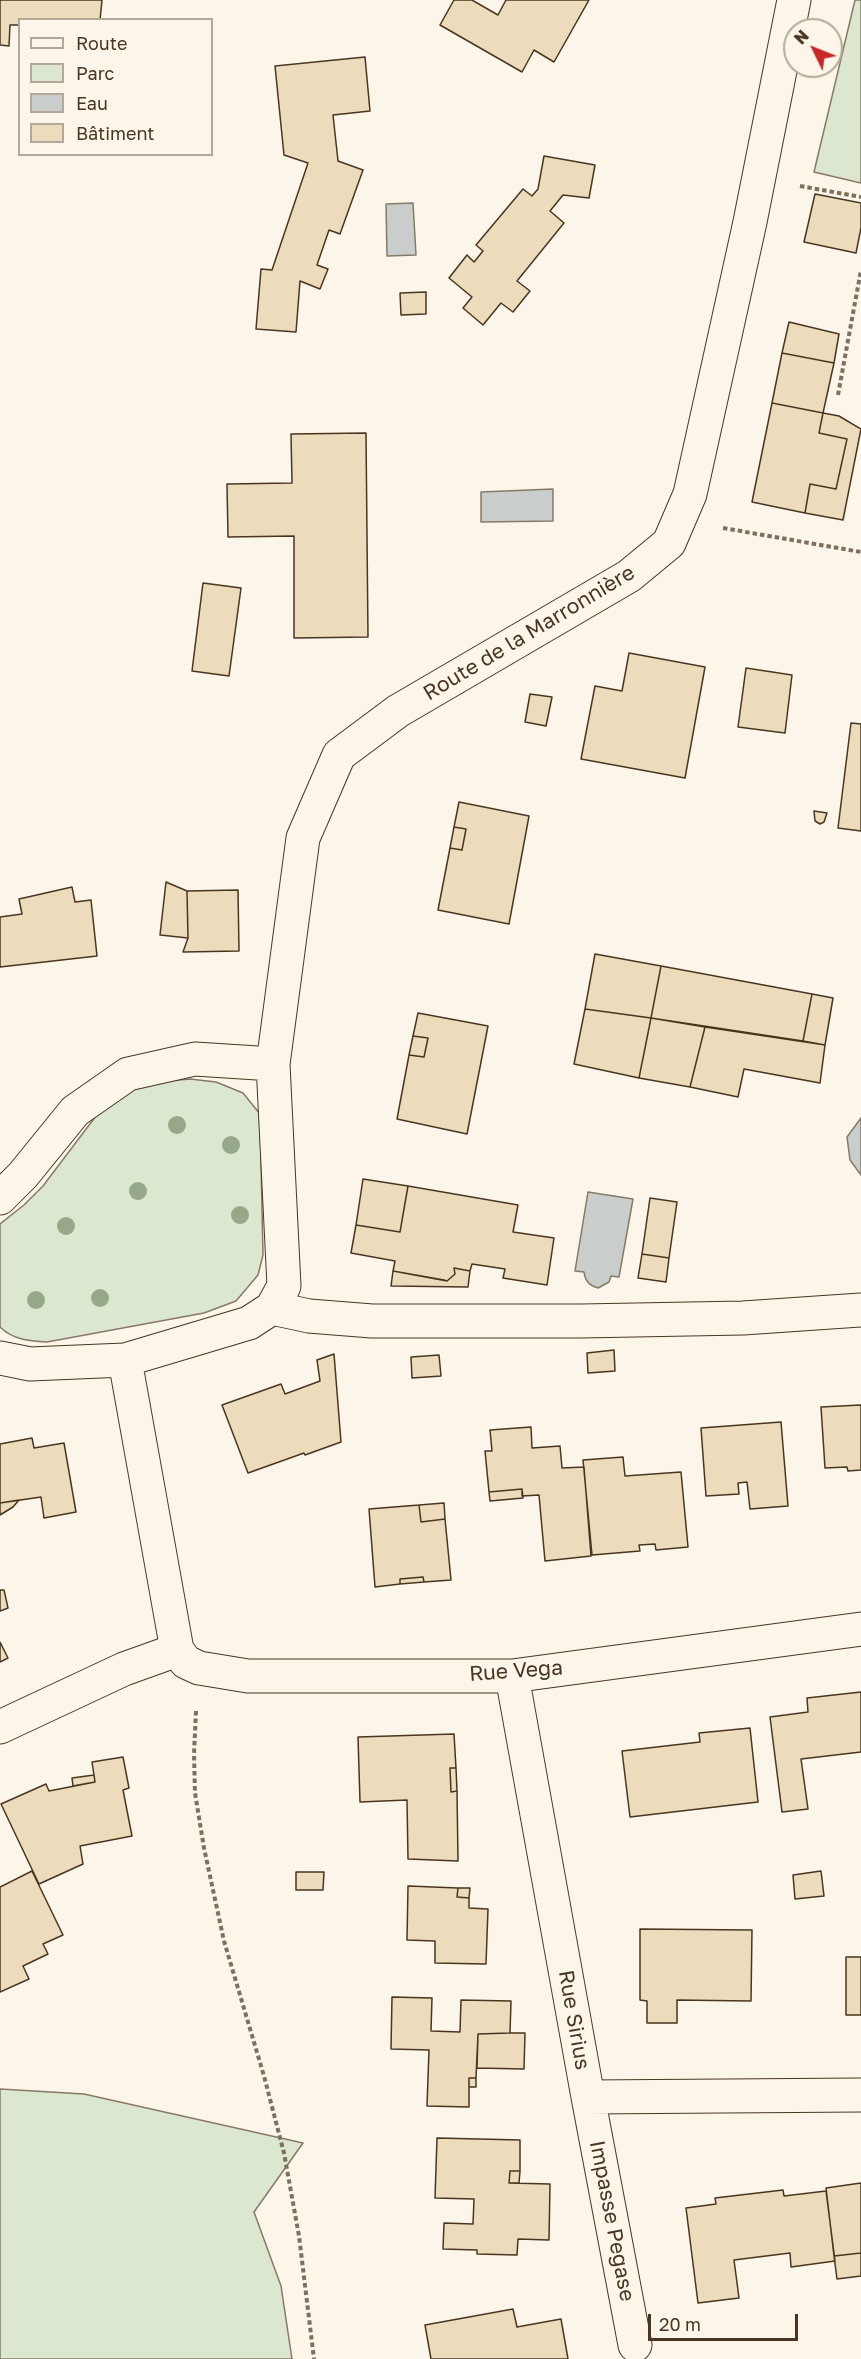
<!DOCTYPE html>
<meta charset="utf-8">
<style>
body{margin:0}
#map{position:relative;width:861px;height:2359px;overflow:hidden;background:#fbf6e9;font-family:"Golos Text",sans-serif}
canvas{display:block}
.legend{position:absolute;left:18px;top:18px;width:195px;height:138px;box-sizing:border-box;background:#fbf6e9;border:2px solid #b4a999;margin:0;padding:8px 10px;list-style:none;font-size:18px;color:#4a3520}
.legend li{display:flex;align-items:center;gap:12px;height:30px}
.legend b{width:30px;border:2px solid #b4a999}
.north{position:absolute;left:783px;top:18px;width:60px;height:60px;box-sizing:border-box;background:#fbf6e9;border:2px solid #b4a999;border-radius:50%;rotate:313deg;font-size:16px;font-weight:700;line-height:24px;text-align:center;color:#4a3520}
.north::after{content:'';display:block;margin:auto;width:21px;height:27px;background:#c62828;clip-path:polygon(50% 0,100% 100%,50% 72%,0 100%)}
.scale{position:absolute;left:648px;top:2314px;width:150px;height:27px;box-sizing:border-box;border:3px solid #4a3520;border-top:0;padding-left:8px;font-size:18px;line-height:21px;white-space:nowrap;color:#4a3520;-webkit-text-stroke:4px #fbf6e9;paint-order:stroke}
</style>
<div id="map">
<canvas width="861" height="2359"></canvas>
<ul class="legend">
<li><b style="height:8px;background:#fbf6e9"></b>Route</li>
<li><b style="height:16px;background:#dce7d0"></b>Parc</li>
<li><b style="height:16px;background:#c9cecd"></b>Eau</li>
<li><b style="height:16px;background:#ecdcbc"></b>Bâtiment</li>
</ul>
<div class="north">N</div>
<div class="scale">20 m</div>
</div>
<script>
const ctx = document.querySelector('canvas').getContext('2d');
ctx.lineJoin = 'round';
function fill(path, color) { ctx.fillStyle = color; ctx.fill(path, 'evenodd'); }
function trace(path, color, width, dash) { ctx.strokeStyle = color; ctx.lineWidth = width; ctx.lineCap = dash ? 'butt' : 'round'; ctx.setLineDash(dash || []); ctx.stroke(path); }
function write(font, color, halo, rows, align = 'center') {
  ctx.font = font + ' "Golos Text",sans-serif'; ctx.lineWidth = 4.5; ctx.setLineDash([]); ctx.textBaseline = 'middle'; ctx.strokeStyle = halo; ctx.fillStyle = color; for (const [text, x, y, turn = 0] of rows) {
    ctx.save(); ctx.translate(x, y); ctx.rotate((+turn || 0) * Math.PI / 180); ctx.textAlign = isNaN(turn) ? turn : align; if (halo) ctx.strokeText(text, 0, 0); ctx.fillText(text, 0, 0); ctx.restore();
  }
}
const green = new Path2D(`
 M855,0h6v183l-47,-11z
 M190,1079l26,3 27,11 17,21 3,141 -5,20 -22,26 -32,12 -157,29c-17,-1 -34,-2 -47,-15v-103l24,-19 19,-19 56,-74 31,-24 26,-6z
 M0,2089l84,5 219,49 -49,69 27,74 11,73h-292z`);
fill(green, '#dce7d0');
trace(green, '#887966', 1.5);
const water = new Path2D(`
 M413,203l3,52 -29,1 -1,-52z
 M553,489v32l-72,1v-30z
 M861,1118v57l-11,-15 -3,-23z
 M588,1192l45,7 -14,78 -8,-1 -2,6 -11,6c-9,-2 -13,-7 -14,-16l-9,-1z`);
fill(water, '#c9cecd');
trace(water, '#887966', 1.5);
const building = new Path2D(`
 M0,0h102l-2,20h-80v5h-10l-1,21 -9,-1z
 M454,0h18l26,15 8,-15h83l-35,62 -20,-12 -12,22 -82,-47z
 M365,57l5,54 -37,4 5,46 25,9 -23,64 -11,-4 -12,35 11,4 -8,20 -20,-8 -4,51 -40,-3 5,-60 11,1 36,-107 -24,-8 -9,-89z
 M544,156l51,9 -6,33 -26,-3 -13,16 14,12 -47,58 13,10 -17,21 -12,-9 -18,22 -20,-17 9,-11 -23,-19 18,-23 7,7 9,-11 -7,-6 47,-56 9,7 6,-7z
 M815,194l46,9v25l-5,25 -52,-11z
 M426,292v22l-25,1 -1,-22z
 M789,322l50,12 -5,29 -52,-10z
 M782,353l52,10 -11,50 -51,-10z
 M772,403l51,10 -4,20 28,6 -11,50 -26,-5 -5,29 -53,-11z
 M823,413l16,3 22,13 -18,91 -38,-7 5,-29 26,5 11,-50 -28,-6z
 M366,433l2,204 -74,1v-102l-66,1 -1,-53 65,-1 -1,-49z
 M203,583l38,5 -12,88 -37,-5z
 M629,653l76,14 -20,111 -104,-19 14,-73 27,5z
 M746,668l46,7 -7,58 -47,-6z
 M530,694l22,3 -6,29 -21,-4z
 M851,723l10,1v107l-23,-3z
 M459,802l70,14 -20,108 -71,-14 12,-62 12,2 4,-21 -12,-2z
 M814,811l13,2 -3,9 -4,2 -5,-3z
 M454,827l12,2 -4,21 -12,-2z
 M166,882l21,9 1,47 -28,-3z
 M72,887l3,15 16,-2 6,56 -97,11v-50l22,-3 -3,-15z
 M238,890l1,61 -56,1 5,-14 -1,-47z
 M595,954l66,12 -10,52 -66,-9z
 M661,966l151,28 -9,47 -152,-23z
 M812,994l21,4 -8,47 -22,-4z
 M585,1009l66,9 -12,60 -65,-14z
 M418,1013l70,13 -21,108 -70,-15 12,-64 15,2 4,-19 -15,-2z
 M651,1018l54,9 -15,60 -51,-9z
 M705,1027l120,18 -5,38 -76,-14 -6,28 -48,-10z
 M413,1036l15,2 -4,19 -15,-2z
 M363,1179l45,7 -8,46 -44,-7z
 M408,1186l110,19 -5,27 41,6 -7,47 -44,-7 2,-9 -33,-5 -2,7 -16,-3 1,6 -8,7 -3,-1 -51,-9 2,-10 -44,-8 5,-28 44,7z
 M650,1198l27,4 -8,56 -27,-4z
 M642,1254l27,4 -3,24 -28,-4z
 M454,1268l16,3 -2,16 -77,-1 2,-15 54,10 8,-7z
 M614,1350l1,21 -27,2 -1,-20z
 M334,1354l7,88 -36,13 -1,-2 -56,20 -26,-68 59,-21 4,10 35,-13 -3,-21z
 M439,1355l2,21 -29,2 -1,-21z
 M861,1405v65l-13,1 -1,-4 -22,1 -4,-61z
 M781,1422l7,84 -38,3 -3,-27 -9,1 1,11 -33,2 -5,-68z
 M531,1427l1,21 28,-2 2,22 22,-1 7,89 -46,5 -6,-66 -17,1v-7l-33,3 -4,-41h7l-2,-21z
 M32,1438l2,10 30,-5 12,69 -32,6 -3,-21 -41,6v-59z
 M623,1457l2,19 56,-4 7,75 -32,3 -1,-6 -16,1 1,6 -48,4 -9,-95z
 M522,1489l1,9 -33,3 -1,-9z
 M19,1500l-6,7 -13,8v-12z
 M444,1503l1,16 -24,3 -2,-17z
 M419,1505l2,17 24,-3 6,61 -27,2 -1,-5 -23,2v5l-25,3 -6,-78z
 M423,1577l1,5 -24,2v-5z
 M0,1590h4l4,18 -8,3z
 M0,1642l8,16 -8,4z
 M861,1692v60l-60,7 7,50 -26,3 -12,-95 38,-5 -1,-14z
 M750,1728l8,74 -128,15 -8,-66 78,-9 -1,-9z
 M454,1734l2,34h-6l1,24 6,-1 1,70 -50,-2 -1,-59 -47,2 -2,-65z
 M123,1757l6,31 -6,2 9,46 -52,10 3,18 -44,20 -38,-80 45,-20 3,7 46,-9 -3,-20z
 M450,1768h6l1,23 -6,1z
 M94,1775l1,7 -22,4 -1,-8z
 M32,1871l31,64 -20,9 5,10 -25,12 6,13 -29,13v-105z
 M821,1871l3,25 -29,3 -2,-24z
 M296,1872h28l-1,18h-27z
 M408,1886l50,2 -1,9 12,1v10l19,1 -2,55 -51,-1v-22l-28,-1z
 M458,1888h12l-1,10 -12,-1z
 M640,1929l112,1 -1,71 -74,-1v23h-30v-22l-7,-1z
 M846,1957h15v58h-15z
 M392,1997l40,1 -1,33 29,1 1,-32 50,1 -1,32 -32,1 -2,44h-7v29l-42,-1 2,-56 -38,-1z
 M510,2033h15l-1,36 -47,-1 1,-34z
 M469,2078h7v9h-7z
 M437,2138l83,2v31h-10l-1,12 41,1 -1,56 -31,-1 -1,16 -40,-1v-4l-34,-1 1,-26 29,1 1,-25 -39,-1z
 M510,2171h10l-1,12h-10z
 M861,2183v70l-27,3 -8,-68z
 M783,2190l1,6 42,-5 9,70 -44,6 -1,-14 -56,7 5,38 -41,5 -12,-95 30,-4 -1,-6z
 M861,2253v23l-24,3 -3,-23z
 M513,2309l4,18 44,-8 7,40h-137l-6,-34z`);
fill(building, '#ecdcbc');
trace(building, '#4a3520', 1.5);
const minor = new Path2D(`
 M0,1198l23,-23 52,-64 53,-37 67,-15 78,5
 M272,1308l37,8 63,5h209l162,-3 118,-8
 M0,1358l30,6 95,-4 124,-37 23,-15 12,-22 -11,-222 30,-226 36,-83 59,-44 231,-135 40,-33 21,-49 60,-272 44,-222
 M125,1360l52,290 9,12 13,6 49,8h264l349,-47
 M512,1676l76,421 273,-2
 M0,1727l124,-58 53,-19
 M588,2097l47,248`);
trace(minor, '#4a3520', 35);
trace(new Path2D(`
 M800,186l61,11
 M838,395l23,-125
 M723,528l138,24
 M196,1711l-2,43 1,39 9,55 20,93 40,135 20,77 15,83 15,123`), '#7f6f5c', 4, [4.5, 3]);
trace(minor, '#fbf6e9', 33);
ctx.fillStyle = '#96a887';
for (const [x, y] of [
 [177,1125],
 [231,1145],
 [138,1191],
 [240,1215],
 [66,1226],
 [100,1298],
 [36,1300]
]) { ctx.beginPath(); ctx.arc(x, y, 9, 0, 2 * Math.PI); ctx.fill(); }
write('21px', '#4a3520', '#fbf6e9', [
 ["Route de la Marronnière",529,633,-31],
 ["Rue Vega",516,1671,-4],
 ["Rue Sirius",574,2020,80],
 ["Impasse Pegase",612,2221,79]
]);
</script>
